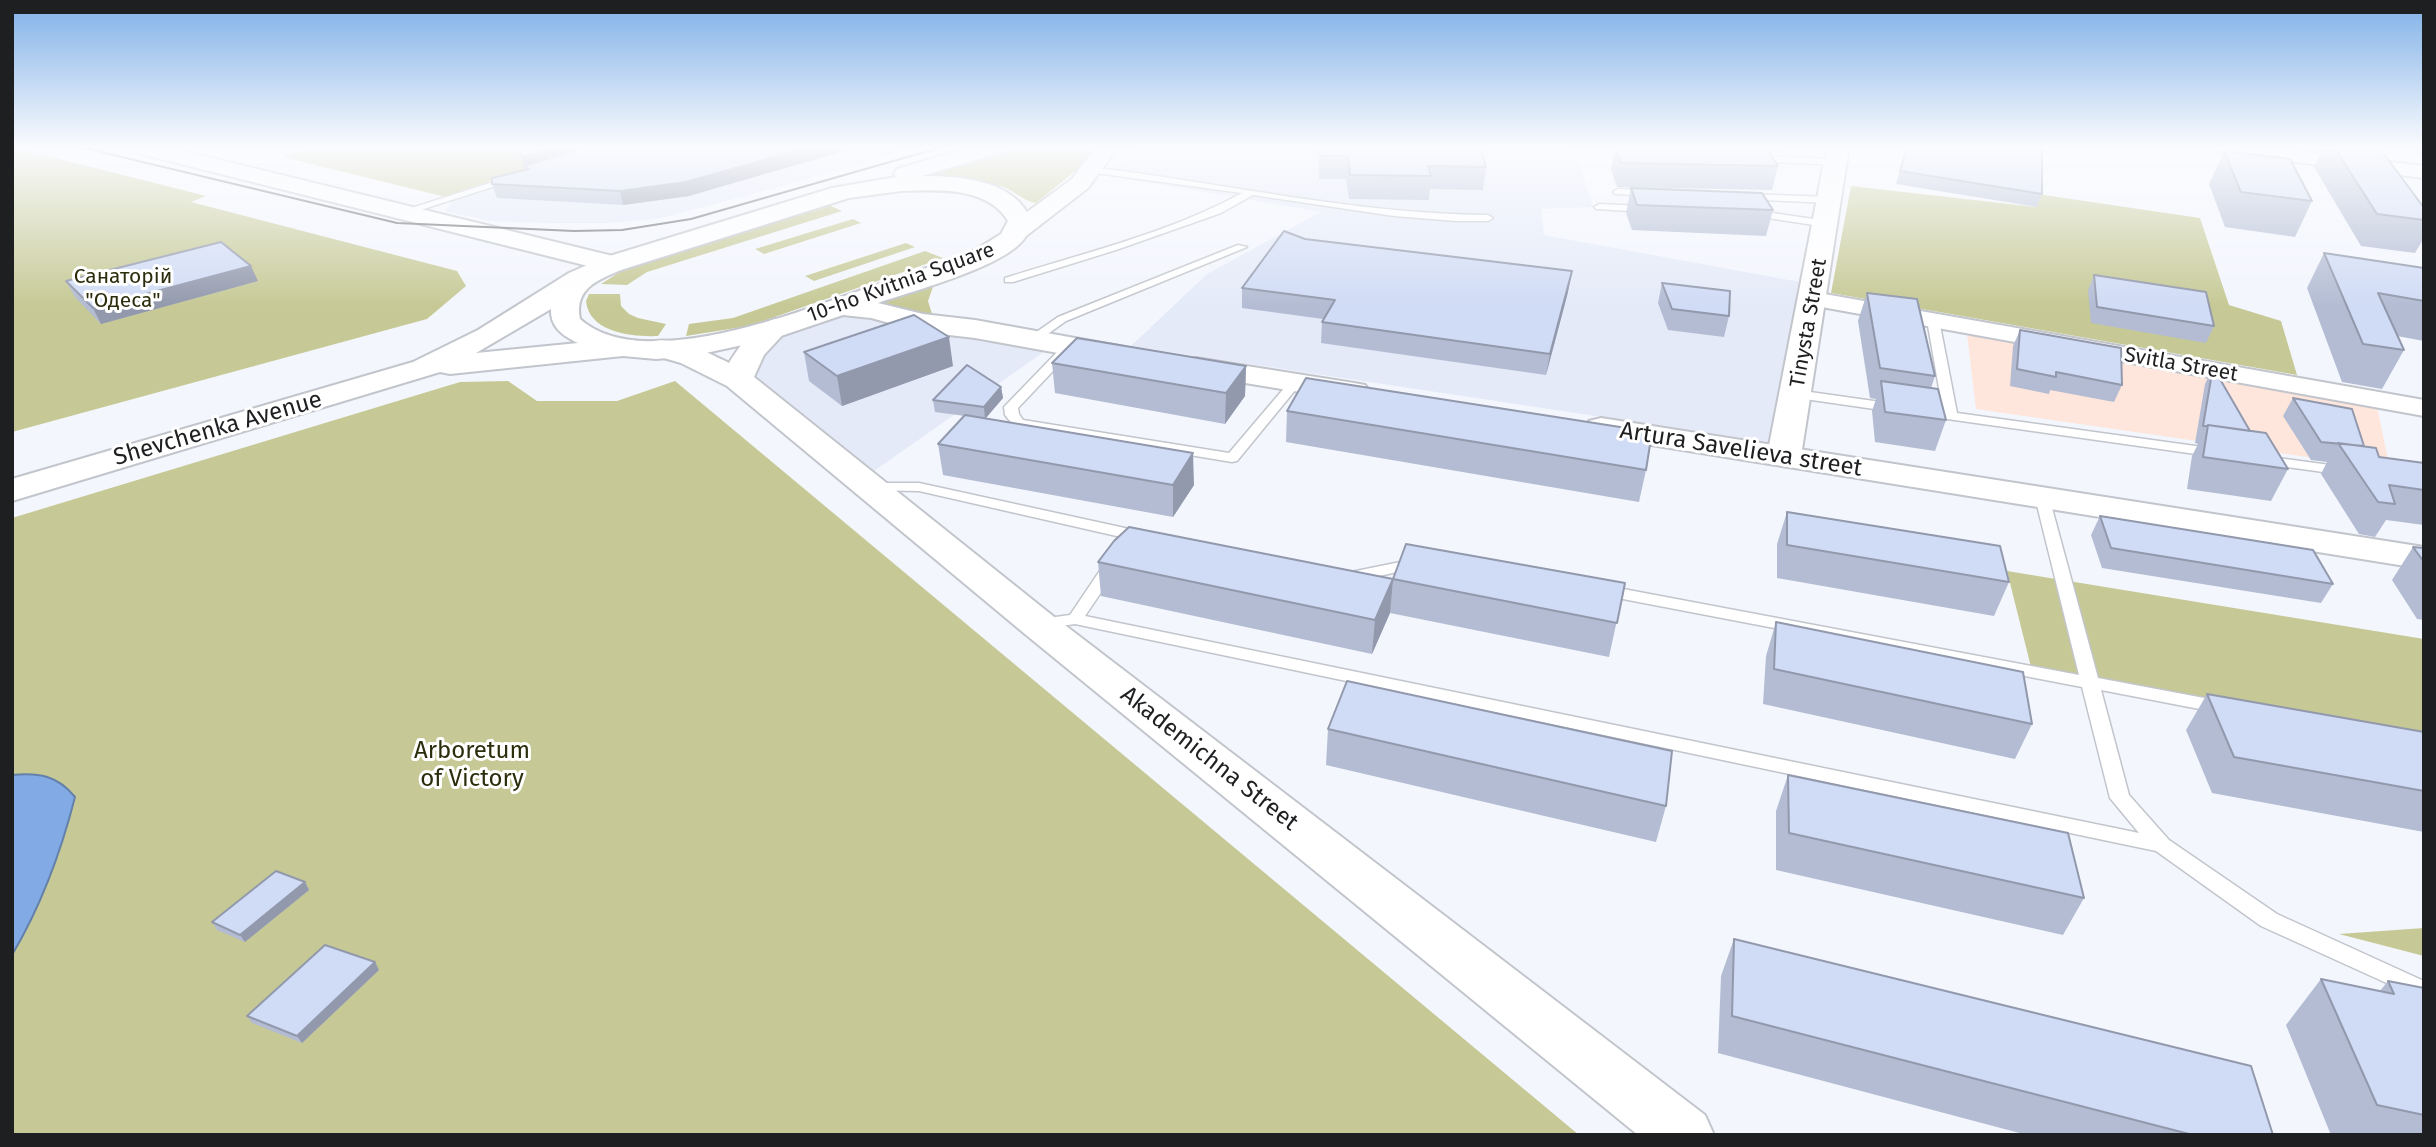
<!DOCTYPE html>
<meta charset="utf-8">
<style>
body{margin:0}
#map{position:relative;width:2436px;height:1147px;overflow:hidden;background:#f3f6fd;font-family:"Fira Sans",sans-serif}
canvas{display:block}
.frame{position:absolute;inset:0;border:14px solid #1e1f21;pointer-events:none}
</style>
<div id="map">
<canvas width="2436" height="1147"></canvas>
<div class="frame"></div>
</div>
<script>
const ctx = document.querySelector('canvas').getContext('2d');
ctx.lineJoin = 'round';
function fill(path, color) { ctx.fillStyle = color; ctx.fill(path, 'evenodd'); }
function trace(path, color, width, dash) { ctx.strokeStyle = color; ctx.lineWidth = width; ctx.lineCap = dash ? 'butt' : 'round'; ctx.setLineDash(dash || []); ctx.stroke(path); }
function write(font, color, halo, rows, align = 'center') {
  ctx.font = font + ' "Fira Sans",sans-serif'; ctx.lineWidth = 6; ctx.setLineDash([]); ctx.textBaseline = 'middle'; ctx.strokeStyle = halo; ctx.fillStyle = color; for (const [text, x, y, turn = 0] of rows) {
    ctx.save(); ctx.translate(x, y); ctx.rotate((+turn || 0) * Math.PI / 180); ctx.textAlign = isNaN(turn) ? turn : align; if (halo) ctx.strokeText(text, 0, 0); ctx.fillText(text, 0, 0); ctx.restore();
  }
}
fill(new Path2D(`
 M631,147h285l-122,36 -133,35 -52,5h-63l-57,-2 -44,-10 9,-12z
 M1132,147h442l19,60 -52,2 3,26 256,47 -32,160 -637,-96 76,-72 114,-62 -211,-36z
 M850,311l198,38 -174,122 -108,-79 -18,-30 29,-26z`), '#e4eaf8');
fill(new Path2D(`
 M1967,334l410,73 13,62 -414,-60z`), '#fee6dc');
fill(new Path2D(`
 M12,147l194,49 -15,6 266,69 9,15 -39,33 -415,113z
 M298,147h333l-177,52 -171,-42 24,-7z
 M1024,147h71l-11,17 -48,39c-12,-1 -23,-14 -36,-17 -21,-7 -50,-3 -67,-11z
 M1851,186l185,21 1,-13 163,24 29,87 52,16 16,54 -466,-82z
 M827,204l15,7 -195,61 -20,13 -26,-1 25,-16z
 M853,219l8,4 -97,31 -9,-5z
 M906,243l9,4 -101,34 -9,-5z
 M925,251l18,7 -194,68 -63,10 3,-12 44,-6z
 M934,284l-6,17 5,16 -53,-14z
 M589,294h31l1,12 8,8 9,4 28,6 -8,12c-25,1 -69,-3 -72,-35z
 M508,381l29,20h80l58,-20 904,754h-1567v-617l448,-136z
 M2007,571l417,68v106l-391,-70z
 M2424,928v28l-85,-22z`), '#c6c995');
const water = new Path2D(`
 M12,775c27,-3 46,1 63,22 -14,55 -34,109 -63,158z`);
fill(water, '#82abe5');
trace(water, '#6481aa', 2);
const service = new Path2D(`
 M1756,156l79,3 5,3 -5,3 -82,-4 -2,-2z
 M1091,167c132,16 264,47 397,48l5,3 -5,3h-32l-62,-5 -141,-21 -32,18 -105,37 -103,32h-8v-4c79,-25 164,-45 237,-85l-154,-21 -2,-2z
 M509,177l8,2 -106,34 -9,-2z
 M1618,189l33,1 5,3 -5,3 -36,-2 -2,-2z
 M1743,194l88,3 5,3 -5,3 -91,-4v-4z
 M1599,204l46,2 5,3 -5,3 -49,-3 -2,-2z
 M1752,210l75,11 5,3 -5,3 -79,-12 -1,-2z
 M1238,245l9,2 -181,74 -31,22h-8l-2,-3 33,-23z
 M1933,316l6,4 18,93 260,36 7,4 -7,4 -298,-42v-6l24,2 -16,-91z
 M1067,345l4,1v6l-53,56 1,6 4,6 206,33 62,-73 4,-1 6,4 -64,78 -5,1 -218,-36 -9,-11 -1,-8 59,-61z
 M1796,390l99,14 7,4 -7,4 -104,-15 -1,-3z
 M2263,456l82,11 7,4 -7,4 -87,-12 -2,-3z
 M870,483h49l224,49 8,5 -8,5 -224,-51 -54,-1 -2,-3 2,-3z
 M2042,493l7,4 49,181 122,23 6,2 3,4 -3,4 -6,2 -119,-23 28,105 40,45 108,74 147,67v19l-163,-74 -105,-75 -1081,-227 -34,5 -8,-5 8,-5 29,-4 35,-52 6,-2 8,5 -34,50 1054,217 -29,-35 -28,-111 -480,-92 -8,-5 8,-5 477,90 -44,-178z
 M1415,559l6,2 2,3 -2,3 -70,15 -8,-5 8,-5z`);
const minor = new Path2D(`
 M2214,147h53l157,19v12l-201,-25 -7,-2z
 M1813,292l611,108v16l-619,-112 -4,-5 4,-5z`);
const tertiary = new Path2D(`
 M130,147h37l454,111 4,6 -4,6 -9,2 -479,-120z
 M1827,147h22l-48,309 -5,7 -12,3 -12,-3 -5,-7z
 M775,319l10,3 4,6 -25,27 -10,22 299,239 652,499 9,20h-76l-613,-501 -298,-248 -46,-23 -31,-9 -5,-6 5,-6c25,-7 56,10 79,21 11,-18 25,-38 46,-44z`);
const secondary = new Path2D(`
 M971,147h34l-3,5 -80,24c36,0 85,3 105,36l45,-33 24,-32h22l-30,41 -62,48c-17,30 -114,55 -148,67l45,11 52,6 144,26 11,3 4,6 -4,6 -11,3 -144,-26 -52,-6 -52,-14 -28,-3 -68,23 -83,18 -36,3 -33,-3 -173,18 -10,-2 -428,129v-22l401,-117 65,-32 91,-57 34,-15 229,-70 64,-11 -2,-3 3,-5zM901,191c36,-1 86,-5 107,30l-7,13 -24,15c-40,16 -80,29 -121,43 -66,23 -216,81 -276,27 -6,-31 18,-39 41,-49l228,-72zM551,309c-1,18 12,27 27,34l-102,10z
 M1196,358l158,25 11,2 5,7 -5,7 -11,2 -169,-28 -4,-6 4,-6z
 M1601,418l823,129v22l-835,-134 -4,-7 4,-7z`);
trace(service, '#c2c5cb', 3);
trace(minor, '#c2c5cb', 4);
trace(tertiary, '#c2c5cb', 4);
trace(secondary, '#c2c5cb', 4);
fill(service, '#fff');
fill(minor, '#fff');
fill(tertiary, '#fff');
fill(secondary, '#fff');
trace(new Path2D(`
 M80,147l317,76 177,8 48,-1 69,-11 251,-72`), '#66686c', 2);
fill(new Path2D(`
 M518,147l171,49 -66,9 -126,-7 -5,-14 33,-14z
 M1318,147h162l6,20 -3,23 -53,-1 -1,11 -80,-1 -3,-20h-27z
 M1615,147h167l-1,5 -12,-1 9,15 -6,24 -155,-3 -6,-17z
 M1906,147l136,47 -5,13 -141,-23z
 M2302,147h77l45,61v30l-9,15 -54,-7 -47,-79 7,-16 -18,-2z
 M2414,147h10v12z
 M2224,151l88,50 -17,36 -70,-10 -16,-43z
 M1631,188l142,22 -7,26 -134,-6 -6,-17z
 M1305,239l263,53 -22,83 -225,-32 1,-21 1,-3 -81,-11v-20z
 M2324,253l100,15v73l-27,-5 7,14 -22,39 -40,-7 -35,-94z
 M2094,275l120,51 -8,17 -115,-20 -3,-33z
 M66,281h192l-157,43 -26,-27z
 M1662,283l67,33 -5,21 -56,-7 -10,-27z
 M1867,293l68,83 -4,12 15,32 -11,31 -60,-9 -3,-31 4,-12 -6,-1 -12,-77z
 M2020,330l102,55 -8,17 -64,-12 -1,4 -39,-8 3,-40z
 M804,352l149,14 -111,40 -33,-25z
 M1052,363l194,3 -1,30 -20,28 -170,-31z
 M2213,367l37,64 38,38 -17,32 -84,-12 5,-33 6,-12 -3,-1 10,-59z
 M1001,387l2,11 -18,21 209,66 -21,32 -230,-42 -5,-31 27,-28 -30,-4 -2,-12z
 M2293,398l86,59 45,6v62l-38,-5 -11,17 -16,-3 -38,-60 6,-12 -16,-2 -28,-44z
 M1287,411l359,59 -7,32 -353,-60z
 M1787,512l222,70 -15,34 -217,-38v-34z
 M2100,516l233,68 -12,19 -219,-35 -11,-33z
 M2413,547l11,1v72l-7,-1 -25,-39z
 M1098,562l295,17 232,4 -16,74 -219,-44 -18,41 -271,-58z
 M1776,622l256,102 -17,35 -252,-55 3,-48z
 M2207,694l217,38v100l-212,-39 -26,-63z
 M1328,729l338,77 -10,36 -330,-77z
 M1788,775l296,123 -21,37 -287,-65v-59z
 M305,882l4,8 -64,52 -28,-12 -5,-8z
 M1734,939l539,196h-246l-309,-82 3,-77z
 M379,970l-77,73 -50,-20 -5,-7z
 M2321,979l59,12 8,-10 36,7v147h-93l-45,-110z`), '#b3bcd3');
fill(new Path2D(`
 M554,147h47l-77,19 1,4 -4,-13z
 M810,147h48l-169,49 -66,9 -3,-14z
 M251,266l7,15 -157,43 -8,-16z
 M1572,271l-4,21 -22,83 4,-21z
 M949,337l4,29 -111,40 -5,-30z
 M1246,366l-1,30 -20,28 1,-31z
 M1001,387l2,11 -18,21 -1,-12z
 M1193,453l1,32 -21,32v-32z
 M1393,579l-3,34 -18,41 3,-34z
 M305,882l4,8 -64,52 -5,-7z
 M375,962l4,8 -77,73 -5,-7z`), '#9299ac');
const building = new Path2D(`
 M518,147h36l-33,10z
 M586,147h224l-124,35 -66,9 -128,-7v-6l37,-9 -5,-3z
 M1320,147h160l6,20 -58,-1 3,10 -81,-1 -2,-19h-28z
 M1615,147h151l12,19 -157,-3z
 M1907,147h135v47l-142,-23z
 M2334,147h45l45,61v12l-47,-6z
 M2224,151l66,8 22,42 -71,-9z
 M1631,188l131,5 11,17 -136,-5z
 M1284,231l21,8 267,32 -22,83 -228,-32 13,-22 -93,-12z
 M221,242l30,24 -158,42 -27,-27z
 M2324,253l100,15v33l-46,-8 26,57 -41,-6z
 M2094,275l112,17 8,34 -117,-19z
 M1662,283l68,8 -1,25 -57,-7z
 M1867,293l50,6 18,77 -55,-8z
 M914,315l35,22 -112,39 -33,-24z
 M2020,330l101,18 1,37 -66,-13v5l-39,-8z
 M1077,338l169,28 -20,27 -174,-30z
 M967,365l34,22 -17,20 -51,-7z
 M2213,367l37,64 -42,-6v1h-5z
 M1306,378l346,54 -6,38 -359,-59z
 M1881,381l57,8 8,31 -61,-8z
 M2293,398l59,11 12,37 -43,-4z
 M965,415l228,38 -20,32 -235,-41z
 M2208,425l58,8 22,36 -85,-12z
 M2338,443l38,5 3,9 45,6v27l-35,-5 6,19 -17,-2z
 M1787,512l213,34 9,36 -222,-37z
 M2100,516l213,34 20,34 -222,-36z
 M1129,527l264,52 -18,41 -277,-58 16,-21z
 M1406,544l219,39 -8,40 -224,-44z
 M2413,547l11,1v14z
 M1776,622l247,50 9,52 -258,-55z
 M1347,681l325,70 -6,55 -338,-77z
 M2207,694l217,38v59l-190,-34z
 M1788,775l280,58 16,65 -295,-65z
 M276,871l29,11 -65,53 -28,-13z
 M1734,939l517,127 22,69h-80l-461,-119z
 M325,945l50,17 -78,74 -50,-20z
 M2321,979l73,15 -6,-13 36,7v127l-47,-10z`);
fill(building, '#d0dbf5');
trace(building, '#9299ac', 2);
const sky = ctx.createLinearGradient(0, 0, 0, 307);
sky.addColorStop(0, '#7fb0e7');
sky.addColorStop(0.48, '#fafbfe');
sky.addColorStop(1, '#fafbfe00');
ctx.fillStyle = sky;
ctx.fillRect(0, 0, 2436, 307);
write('21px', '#2c2d0c', '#fff', [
 ["Санаторій",123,277],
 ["\"Одеса\"",123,301]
]);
write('21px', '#1e1f21', '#fff', [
 ["10-ho Kvitnia Square",901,283,-20],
 ["Tinysta Street",1809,323,-80],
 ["Svitla Street",2181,365,10]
]);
write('24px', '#1e1f21', '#fff', [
 ["Shevchenka Avenue",218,429,-16],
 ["Artura Savelieva street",1741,450,9],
 ["Akademichna Street",1209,759,38]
]);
write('24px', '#2c2d0c', '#fff', [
 ["Arboretum",472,751],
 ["of Victory",472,779]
]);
</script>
